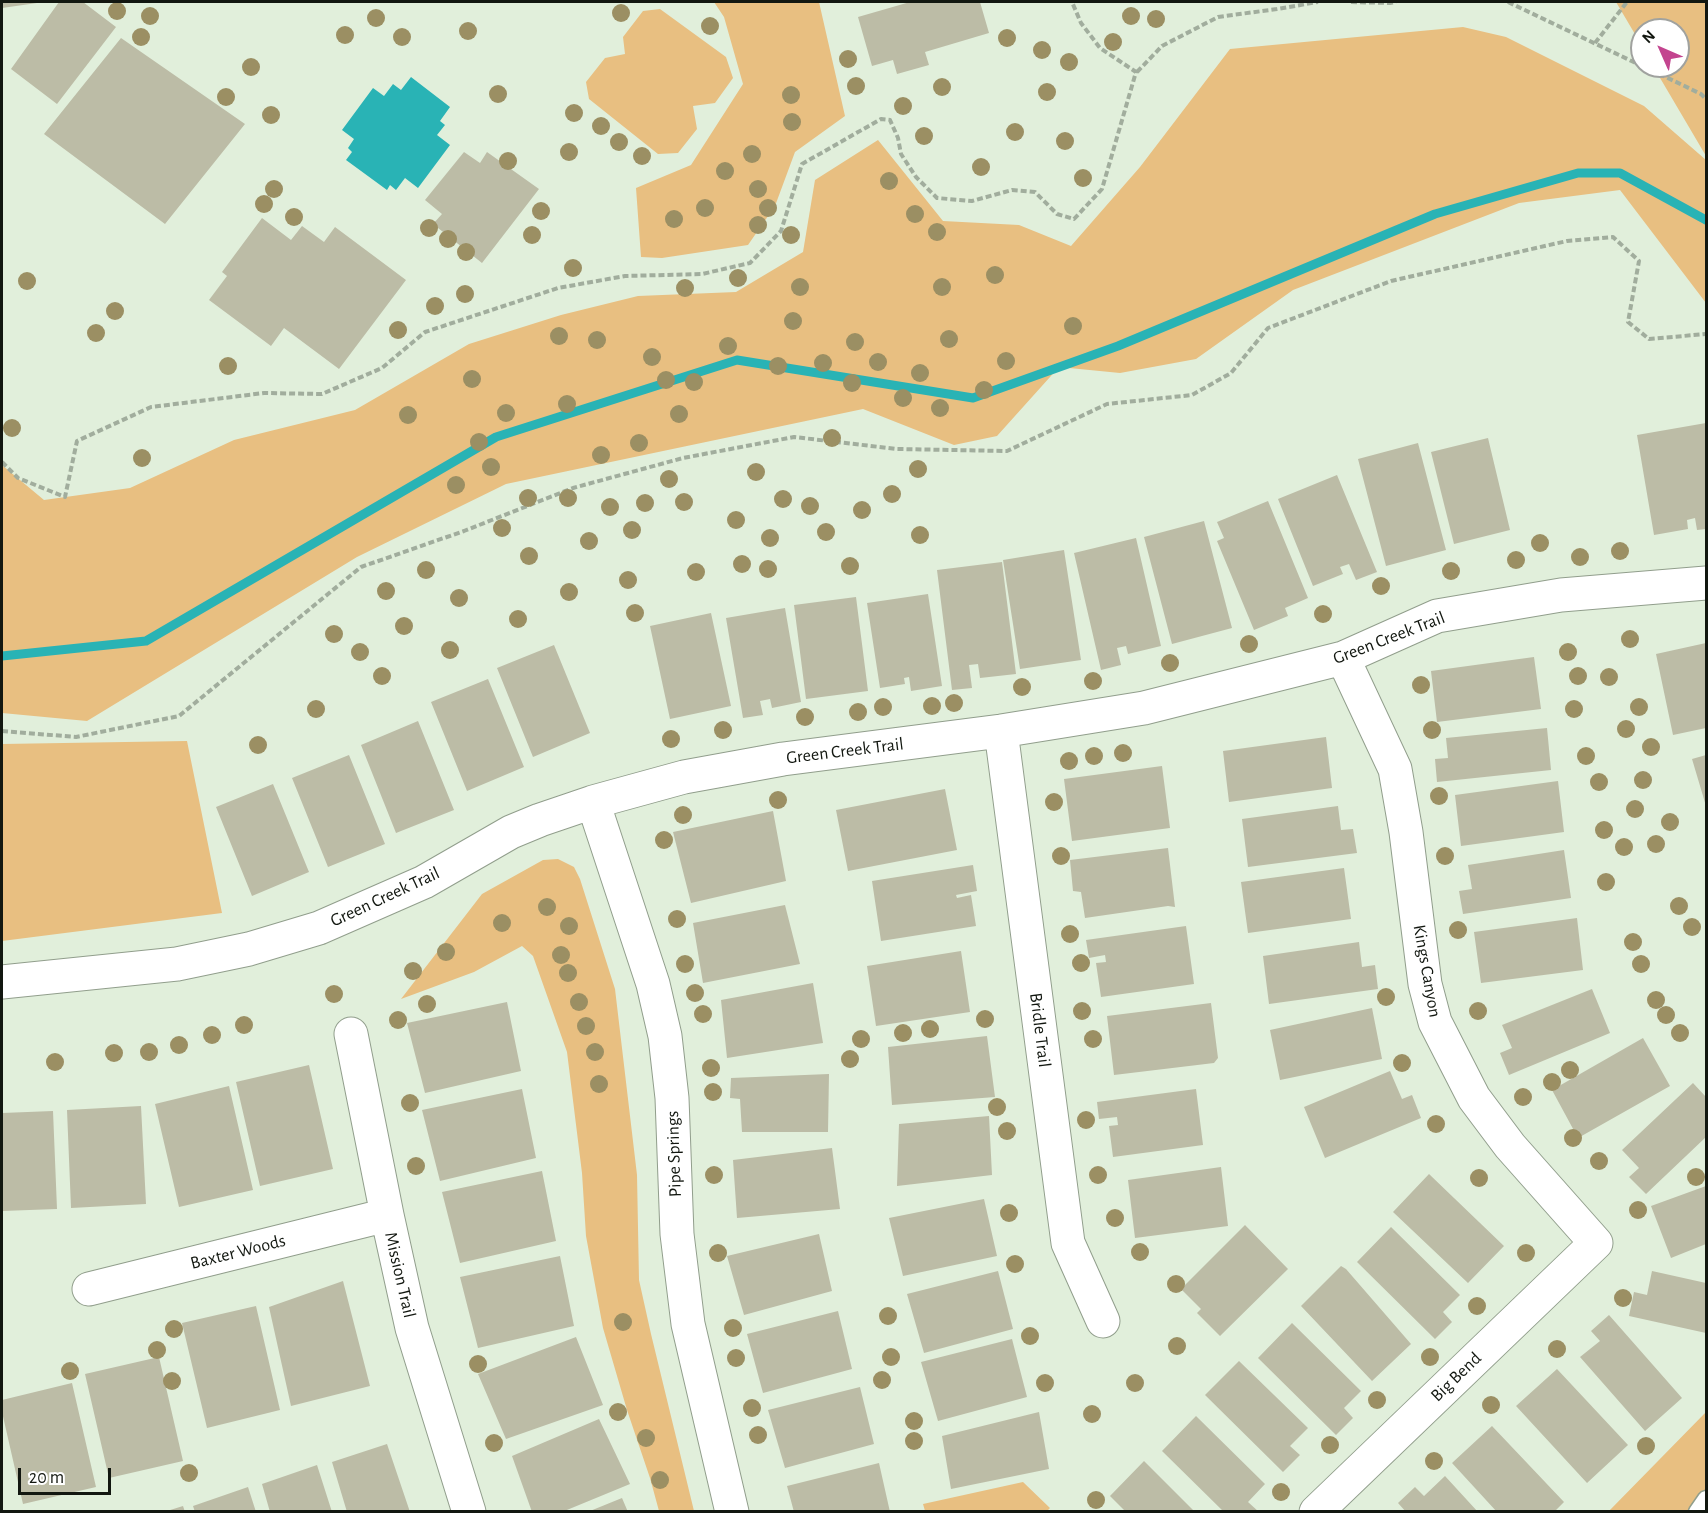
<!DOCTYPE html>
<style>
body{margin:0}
#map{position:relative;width:1708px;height:1513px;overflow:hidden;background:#e1efdb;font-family:"Alegreya Sans",sans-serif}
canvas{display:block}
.frame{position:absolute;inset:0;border:3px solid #121710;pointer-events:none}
.north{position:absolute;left:1630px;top:18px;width:60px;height:60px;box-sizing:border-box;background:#fff;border:2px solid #a0a29f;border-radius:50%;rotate:315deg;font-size:16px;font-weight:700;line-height:24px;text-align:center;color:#121710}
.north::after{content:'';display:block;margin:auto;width:21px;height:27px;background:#c3448f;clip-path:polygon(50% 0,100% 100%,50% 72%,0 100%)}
.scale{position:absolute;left:18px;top:1468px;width:93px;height:27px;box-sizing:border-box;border:3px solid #121710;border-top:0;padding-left:8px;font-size:18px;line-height:21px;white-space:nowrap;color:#121710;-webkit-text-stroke:4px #fff;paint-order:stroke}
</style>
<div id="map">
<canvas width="1708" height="1513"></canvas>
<div class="frame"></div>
<div class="north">N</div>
<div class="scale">20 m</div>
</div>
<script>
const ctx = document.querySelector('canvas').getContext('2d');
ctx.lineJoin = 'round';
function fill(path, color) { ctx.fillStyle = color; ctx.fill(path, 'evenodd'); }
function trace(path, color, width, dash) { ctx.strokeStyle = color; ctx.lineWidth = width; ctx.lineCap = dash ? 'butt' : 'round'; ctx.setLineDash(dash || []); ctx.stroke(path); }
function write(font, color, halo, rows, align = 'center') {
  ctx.font = font + ' "Alegreya Sans",sans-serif'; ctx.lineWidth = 4.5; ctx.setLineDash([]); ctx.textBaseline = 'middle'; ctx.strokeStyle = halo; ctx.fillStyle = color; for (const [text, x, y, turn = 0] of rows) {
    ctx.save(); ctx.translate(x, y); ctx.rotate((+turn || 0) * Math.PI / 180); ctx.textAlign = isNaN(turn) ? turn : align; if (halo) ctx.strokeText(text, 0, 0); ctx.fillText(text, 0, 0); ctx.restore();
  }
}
fill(new Path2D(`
 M714,2h105l26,114 -50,36 -20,54 -27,39 -86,13 -21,-1 -5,-69 55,-23 52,-81 -19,-67z
 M1616,2h90v154l-53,-90h25v-36h-36v16z
 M660,9l66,48 7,21 -18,25 -22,3 4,23 -19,24 -20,1 -69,-55 -3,-17 19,-24 20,-4 -2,-17 20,-26z
 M1463,27l43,10 138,69 62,54v143l-86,-113 -101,13 -226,87 -97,69 -76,14 -61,-6 -62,69 -43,9 -91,-36 -357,75 -149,73 -270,164 -85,-8v-248l42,35 86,-12 104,-48 121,-30 114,-66 92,-29 77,-19 98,-4 67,-40 12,-72 63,-40 65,81 76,4 52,21 69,-79 90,-118z
 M187,741l35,172 -220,28v-197z
 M558,859l16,8 6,12 35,110 22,186 2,105 12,54 43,177h-35l-9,-33 -23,-68 -24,-82 -17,-92 -4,-63 -15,-121 -34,-96 -11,-10 -48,26 -73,27 81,-105 61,-34z
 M1706,1412v99h-97z
 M1023,1482l27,26 -3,3h-122l-2,-7z`), '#e8bf81');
fill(new Path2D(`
 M411,77l39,30 -10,14 5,4 -8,10 13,10 -32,43 -13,-10 -9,12 -6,-5 -3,5 -41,-30 6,-8 -4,-4 6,-9 -12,-9 31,-42 11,8 9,-12 8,6z`), '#29b3b5');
trace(new Path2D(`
 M2,656l144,-15 350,-204 241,-77 236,38 145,-52 317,-132 143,-41h42l86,47`), '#29b3b5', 9);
fill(new Path2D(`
 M2,2h34l1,1 -35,5z
 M59,2h24l33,25 -59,77 -46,-35z
 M910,2h70l9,31 -64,19 4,13 -32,9 -4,-14 -21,6 -14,-49z
 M121,38l124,86 -80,100 -121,-90z
 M464,152l16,11 7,-11 52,37 -57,74 -49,-39 9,-10 -17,-14z
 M262,218l29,22 11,-14 22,16 11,-15 71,53 -67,89 -55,-41 -13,18 -62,-46 18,-24 -5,-4z
 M1706,423v106l-9,1 -2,-12 -8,2 1,9 -34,6 -17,-100z
 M1488,438l22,92 -56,14 -23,-92z
 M1418,443l28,107 -60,16 -28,-107z
 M1337,475l40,97 -21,8 -7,-16 -9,3 3,7 -30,12 -35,-87z
 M1268,501l40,97 -23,10 3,8 -34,14 -37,-89 7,-3 -7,-16z
 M1204,521l28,107 -60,16 -28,-107z
 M1136,538l25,108 -33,8 -2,-8 -9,2 4,17 -20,5 -27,-117z
 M1064,550l17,110 -61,9 -17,-109z
 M1002,562l14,112 -36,4 -2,-14 -9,1 3,23 -20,2 -15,-120z
 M928,594l14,92 -31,5 -2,-14 -5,1 1,6 -25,4 -13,-85z
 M856,597l12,94 -62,8 -12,-94z
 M785,608l16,94 -29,6 -2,-9 -10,2 3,14 -20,3 -17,-100z
 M711,613l20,93 -61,13 -20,-93z
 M1706,643v85l-33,7 -17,-81z
 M554,645l36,88 -57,24 -36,-89z
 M1534,657l7,52 -104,13 -6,-51z
 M488,679l36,88 -57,24 -36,-89z
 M418,721l36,89 -58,23 -35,-88z
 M1547,728l4,42 -114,12 -2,-23 13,-1 -2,-20z
 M1326,737l6,51 -103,14 -6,-51z
 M349,755l36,89 -57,23 -36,-89z
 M1706,755v51l-14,-47z
 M1162,766l8,62 -98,13 -8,-62z
 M1558,781l6,51 -103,14 -6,-51z
 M273,784l36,88 -57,24 -36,-89z
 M945,789l12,61 -109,21 -12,-61z
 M1338,806l3,24 12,-1 4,24 -109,14 -6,-48z
 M773,811l13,70 -95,22 -18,-71z
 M1168,848l7,59 -7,-1 -83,12 -4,-26 -8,-1 -3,-31z
 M1564,850l7,48 -108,16 -4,-23 13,-2 -4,-24z
 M973,865l4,26 -21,4 1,3 14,-3 5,31 -95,15 -9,-60z
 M1344,868l7,51 -103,14 -7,-51z
 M785,905l15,59 -97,19 -10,-60z
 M1577,918l6,52 -102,13 -7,-51z
 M1186,926l8,58 -93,13 -5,-34 10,-1 -1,-7 -16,3 -3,-18z
 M1359,942l3,25 13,-2 3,24 -109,15 -6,-48z
 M961,951l9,61 -94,14 -9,-60z
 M813,983l10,60 -96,15 -6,-58z
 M1592,989l18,44 -101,42 -9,-22 12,-5 -10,-23z
 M507,1002l14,69 -96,22 -18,-70z
 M1211,1003l7,55 -4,5 -100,12 -7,-59z
 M1372,1008l10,51 -102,21 -10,-50z
 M987,1036l8,61 -103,8 -4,-58z
 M1643,1038l27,48 -92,52 -26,-48z
 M309,1065l24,104 -73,17 -24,-104z
 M1390,1071l12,28 10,-4 9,23 -96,40 -21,-51z
 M829,1074l-1,58h-86l-2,-33 -10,-1 1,-20z
 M1693,1083l13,14v40l-60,57 -17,-17 10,-9 -17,-18z
 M229,1086l24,104 -74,17 -24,-103z
 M522,1089l14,69 -96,23 -18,-71z
 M1196,1089l7,56 -90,12 -4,-31 9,-1 -1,-8 -18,2 -2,-17z
 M141,1106l5,98 -75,4 -4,-98z
 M53,1111l4,98 -55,2v-98z
 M989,1116l3,59 -95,11 2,-62z
 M832,1148l8,61 -103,9 -4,-58z
 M1221,1167l7,59 -93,12 -7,-58z
 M542,1171l14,70 -96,22 -18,-71z
 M1429,1174l75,72 -36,37 -75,-71z
 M1706,1186v58l-35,14 -20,-52z
 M984,1199l13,57 -94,20 -14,-58z
 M1245,1225l43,44 -68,67 -23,-23 4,-4 -20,-20z
 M1391,1227l69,68 -17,17 9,10 -17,17 -78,-77z
 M819,1234l13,57 -88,24 -17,-59z
 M560,1256l14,70 -96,22 -18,-71z
 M1341,1266l5,3 65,75 -39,37 -71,-75z
 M998,1271l15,58 -89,24 -17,-59z
 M1652,1271l54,12v50l-77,-17 5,-24 13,3z
 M343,1281l27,105 -79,20 -22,-99z
 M256,1306l24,104 -73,18 -25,-105z
 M838,1311l14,58 -89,24 -16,-59z
 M1609,1315l73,83 -37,33 -65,-74 20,-16 -9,-10z
 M1292,1323l69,68 -17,17 9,10 -17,17 -78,-77z
 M576,1337l27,68 -97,34 -28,-65z
 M1012,1339l15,58 -89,24 -17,-59z
 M159,1357l24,104 -74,17 -24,-104z
 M1239,1361l69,67 -18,18 10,9 -17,17 -78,-77z
 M1557,1369l71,76 -41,38 -71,-77z
 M72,1383l24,104 -73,17 -21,-92v-12z
 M860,1387l14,57 -89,24 -17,-58z
 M1039,1412l10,57 -98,20 -9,-53z
 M1196,1416l69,68 -17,18 11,10h-35l-62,-61z
 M599,1419l31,65 -68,28h-30l-20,-56z
 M1492,1426l72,76 -10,10h-57l-45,-49z
 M387,1444l23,68h-63l-15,-50z
 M1144,1461l51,51h-69l-16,-16z
 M879,1463l11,49h-96l-7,-26z
 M317,1465l15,47h-62l-8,-28z
 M1445,1476l33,36h-72l-8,-9 17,-16 9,9z
 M248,1487l8,25h-61l-2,-6z
 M622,1498l6,14h-38v-1z
 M183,1506l2,6h-18v-1z`), '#bcbca6');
const lane = new Path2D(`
 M1697,1512l9,-13`);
const street = new Path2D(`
 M1001,731l67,512 35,78
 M593,802l60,182 12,52 7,62 5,136 11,90 44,188
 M2,982l175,-18 72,-15 70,-21 105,-46 87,-50 29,-12 53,-18 91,-25 99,-18 218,-28 143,-23 199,-50 94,-42 124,-21 145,-12
 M351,1034l36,181 25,113 57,184
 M89,1289l298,-74
 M1316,1512l280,-269 -86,-97 -36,-48 -39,-76 -10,-38 -19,-152 -11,-63 -52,-111`);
trace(lane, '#919e8c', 19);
trace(street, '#919e8c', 35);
trace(new Path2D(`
 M1351,2l39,1 6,-1
 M1508,2l134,64
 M1595,43l32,-41
 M1643,66l58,28 5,5
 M1137,72l25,-26 56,-29 59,-8 41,-7
 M2,462l16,16 47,19 12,-56 74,-34 113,-14 58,1 60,-26 43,-36 133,-44 67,-12 77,-2 48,-11 31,-32 21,-67 79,-45 9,1 8,18 3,16 15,23 21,21 35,3 40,-11 23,2 22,22 17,5 28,-30 34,-117 -36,-24 -19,-25 -9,-21
 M2,731l74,6 103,-21 182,-149 103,-36 109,-43 110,-30 111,-21 103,12 110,2 100,-47 85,-9 39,-22 37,-45 123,-47 176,-40 46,-4 26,24 -11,61 21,17 57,-5`), '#a1ad9d', 4, [6, 3]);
trace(lane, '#fff', 16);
trace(street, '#fff', 33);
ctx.fillStyle = '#9b8f63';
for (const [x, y] of [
 [117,11],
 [621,13],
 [150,16],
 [1131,16],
 [376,18],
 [1156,19],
 [710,26],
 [468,31],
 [345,35],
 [141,37],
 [402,37],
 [1007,38],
 [1113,42],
 [1042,50],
 [848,59],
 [1069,62],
 [251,67],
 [856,86],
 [942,87],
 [1047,92],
 [498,94],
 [791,95],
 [226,97],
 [903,106],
 [574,113],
 [271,115],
 [792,122],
 [601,126],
 [1015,132],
 [924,136],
 [1065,141],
 [619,142],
 [569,152],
 [752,154],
 [642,156],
 [508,161],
 [981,167],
 [725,171],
 [1083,178],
 [889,181],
 [274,189],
 [758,189],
 [264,204],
 [705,208],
 [768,208],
 [541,211],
 [915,214],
 [294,217],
 [674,219],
 [758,225],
 [429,228],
 [937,232],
 [532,235],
 [791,235],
 [448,239],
 [466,252],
 [573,268],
 [995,275],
 [738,278],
 [27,281],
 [800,287],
 [942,287],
 [685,288],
 [465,294],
 [435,306],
 [115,311],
 [793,321],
 [1073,326],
 [398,330],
 [96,333],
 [559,336],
 [949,339],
 [597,340],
 [855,342],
 [728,346],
 [652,357],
 [1006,361],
 [878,362],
 [823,363],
 [228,366],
 [778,366],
 [920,373],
 [472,379],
 [666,380],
 [694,382],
 [852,383],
 [984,390],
 [903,398],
 [567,404],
 [940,408],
 [506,413],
 [679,414],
 [408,415],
 [12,428],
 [832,438],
 [479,442],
 [639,443],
 [601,455],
 [142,458],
 [491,467],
 [918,469],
 [756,472],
 [669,479],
 [456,485],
 [892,494],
 [528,498],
 [568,498],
 [783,499],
 [684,502],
 [645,503],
 [810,506],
 [610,507],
 [862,510],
 [736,520],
 [502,528],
 [632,530],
 [826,532],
 [920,535],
 [770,538],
 [589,541],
 [1540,543],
 [1620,551],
 [529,556],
 [1580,557],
 [1516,560],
 [742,564],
 [850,566],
 [768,569],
 [426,570],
 [1451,571],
 [696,572],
 [628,580],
 [1381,586],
 [386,591],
 [569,592],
 [459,598],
 [635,613],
 [1323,614],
 [518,619],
 [404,626],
 [334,634],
 [1630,639],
 [1249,644],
 [450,650],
 [360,652],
 [1568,652],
 [1170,663],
 [382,676],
 [1578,676],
 [1609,677],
 [1093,681],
 [1421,685],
 [1022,687],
 [954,703],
 [932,706],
 [883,707],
 [1639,707],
 [316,709],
 [1574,709],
 [858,712],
 [805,717],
 [1626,729],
 [723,730],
 [1432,730],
 [671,739],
 [258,745],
 [1651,747],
 [1123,753],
 [1094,756],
 [1586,756],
 [1069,761],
 [1643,780],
 [1599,782],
 [1439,796],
 [778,800],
 [1054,802],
 [1635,809],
 [683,815],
 [1670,822],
 [1604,830],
 [664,840],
 [1656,844],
 [1624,847],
 [1061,856],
 [1445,856],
 [1606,882],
 [1679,906],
 [547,907],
 [677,919],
 [502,923],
 [569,926],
 [1692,927],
 [1458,930],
 [1070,934],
 [1633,942],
 [446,952],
 [561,955],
 [1081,963],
 [685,964],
 [1641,964],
 [413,971],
 [568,973],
 [695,993],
 [334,994],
 [1386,997],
 [1656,1000],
 [579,1002],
 [427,1004],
 [1082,1011],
 [1478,1011],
 [703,1014],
 [1666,1015],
 [985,1019],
 [398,1020],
 [244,1025],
 [586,1026],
 [930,1029],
 [903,1033],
 [1680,1033],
 [212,1035],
 [861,1039],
 [1093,1039],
 [179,1045],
 [149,1052],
 [595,1052],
 [114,1053],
 [850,1059],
 [55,1062],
 [1402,1063],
 [711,1068],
 [1570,1070],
 [1552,1082],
 [599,1084],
 [713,1092],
 [1523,1097],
 [410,1103],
 [997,1107],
 [1086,1120],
 [1436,1124],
 [1007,1131],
 [1573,1138],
 [1599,1161],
 [416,1166],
 [714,1175],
 [1098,1175],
 [1696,1177],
 [1479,1178],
 [1638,1210],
 [1009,1213],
 [1115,1218],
 [1140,1252],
 [718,1253],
 [1526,1253],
 [1015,1264],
 [1176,1284],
 [1623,1298],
 [1477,1306],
 [888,1316],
 [623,1322],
 [733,1328],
 [174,1329],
 [1030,1336],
 [1177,1346],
 [1557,1349],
 [157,1350],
 [891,1357],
 [1430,1357],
 [736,1358],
 [478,1364],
 [70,1371],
 [882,1380],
 [172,1381],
 [1045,1383],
 [1135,1383],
 [1377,1400],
 [1491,1405],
 [752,1408],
 [618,1412],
 [1092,1414],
 [914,1421],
 [758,1435],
 [646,1438],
 [914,1441],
 [494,1443],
 [1330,1445],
 [1646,1446],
 [1434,1461],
 [189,1473],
 [660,1480],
 [1281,1492],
 [1096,1500]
]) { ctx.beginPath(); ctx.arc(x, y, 9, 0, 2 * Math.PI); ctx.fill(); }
write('18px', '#121710', '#fff', [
 ["Green Creek Trail",1389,638,-21],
 ["Green Creek Trail",845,751,-7],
 ["Green Creek Trail",385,897,-25],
 ["Kings Canyon",1427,971,80],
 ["Bridle Trail",1040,1030,83],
 ["Pipe Springs",674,1154,-92],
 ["Baxter Woods",238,1252,-14],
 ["Mission Trail",400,1275,77],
 ["Big Bend",1456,1377,-44]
]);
</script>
